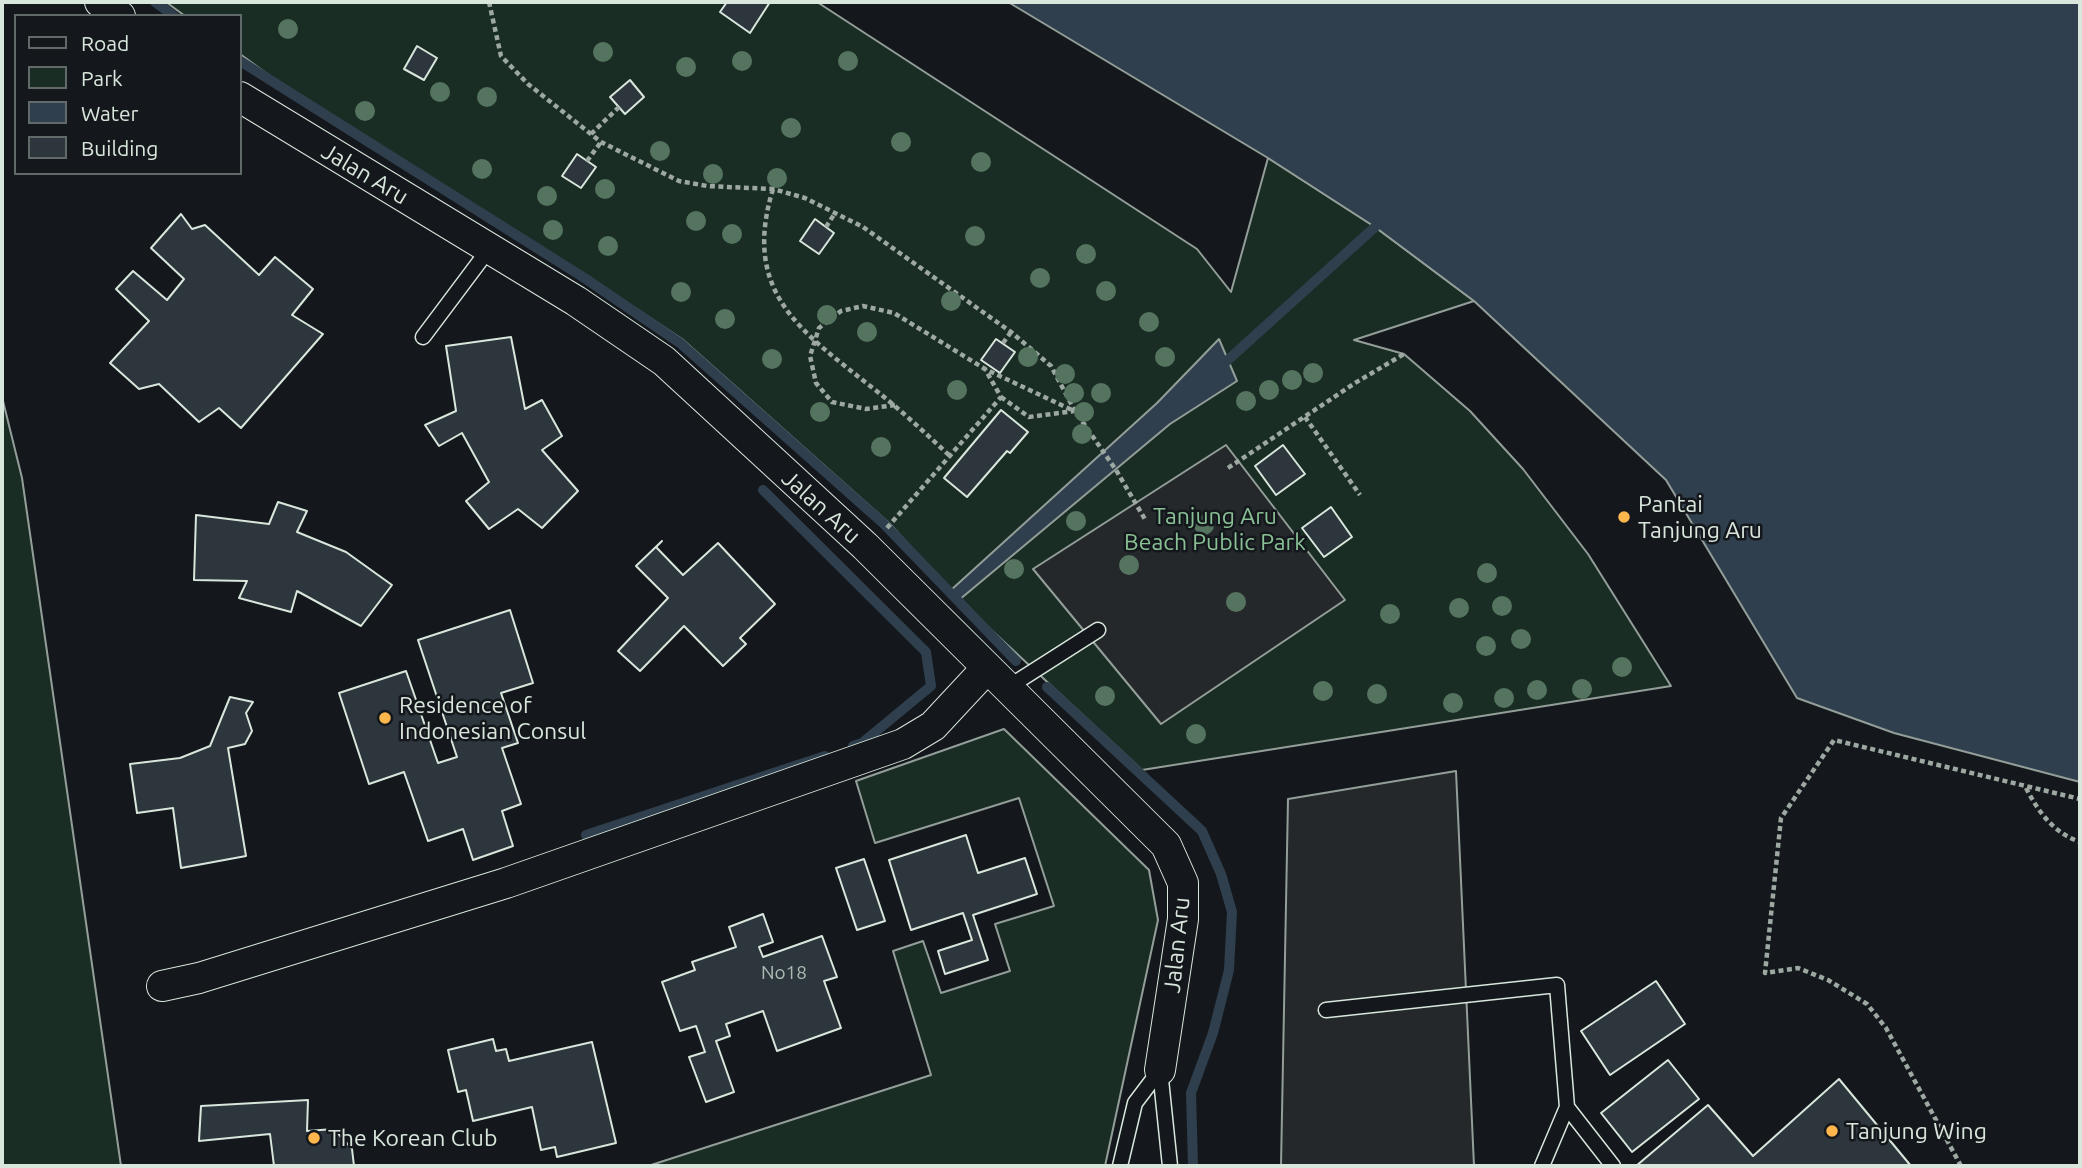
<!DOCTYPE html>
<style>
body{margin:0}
#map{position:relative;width:2082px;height:1168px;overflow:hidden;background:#14181c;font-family:Ubuntu,sans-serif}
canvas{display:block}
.frame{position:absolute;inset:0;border:4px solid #d8e6dc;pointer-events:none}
.legend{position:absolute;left:14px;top:14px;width:228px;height:161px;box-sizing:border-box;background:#14181c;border:2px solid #626a69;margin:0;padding:9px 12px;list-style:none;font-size:21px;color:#d8e6dc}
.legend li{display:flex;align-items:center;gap:14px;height:35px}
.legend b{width:35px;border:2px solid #626a69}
</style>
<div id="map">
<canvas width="2082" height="1168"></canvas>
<div class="frame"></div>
<ul class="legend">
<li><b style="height:9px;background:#14181c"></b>Road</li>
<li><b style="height:19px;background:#1a2d24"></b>Park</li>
<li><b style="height:19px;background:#2f3f4d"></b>Water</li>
<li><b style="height:19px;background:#2c363c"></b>Building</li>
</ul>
</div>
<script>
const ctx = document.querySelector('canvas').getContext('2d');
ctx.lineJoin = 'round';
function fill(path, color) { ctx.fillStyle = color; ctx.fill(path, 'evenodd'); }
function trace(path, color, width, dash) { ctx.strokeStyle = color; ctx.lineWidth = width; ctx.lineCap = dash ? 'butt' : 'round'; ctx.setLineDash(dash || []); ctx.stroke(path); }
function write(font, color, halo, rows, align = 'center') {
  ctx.font = font + ' Ubuntu,sans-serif'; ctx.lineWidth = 5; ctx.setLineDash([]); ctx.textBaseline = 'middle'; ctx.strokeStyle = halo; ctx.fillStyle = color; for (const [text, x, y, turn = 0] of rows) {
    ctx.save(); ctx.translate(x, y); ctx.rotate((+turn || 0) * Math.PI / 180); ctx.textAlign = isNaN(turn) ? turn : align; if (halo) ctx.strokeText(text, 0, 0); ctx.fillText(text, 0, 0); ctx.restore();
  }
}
const green = new Path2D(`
 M166,2h651l380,247 34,43 37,-134 107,69 99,74 -120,39 50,14 66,57 53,58 65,85 83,132 -529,84 -183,-170 -69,-76 -208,-185 -95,-63 -303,-190 -44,-32v-38h-55z
 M2,397l20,81 99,688h-119z
 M1004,729l145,141 9,50 -53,246h-457l283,-91 -38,-124 30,-10 18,52 69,-22 -15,-47 59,-18 -35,-108 -144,45 -19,-62z`);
fill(green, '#1a2d24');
trace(green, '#939e99', 2);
const parking = new Path2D(`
 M1226,445l119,155 -184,124 -128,-155z
 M1456,771l18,395h-193l7,-367z`);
fill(parking, '#24282b');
trace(parking, '#939e99', 2);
const water = new Path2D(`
 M1008,2h1072v780l-186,-49 -97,-35 -131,-218 -192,-179 -99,-74 -107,-69z
 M1219,339l18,42 -67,43 -211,176 -8,-10 206,-187z`);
fill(water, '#2f3f4d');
trace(water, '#939e99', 2);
trace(new Path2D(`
 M155,2l19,14
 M240,61l346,218 94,64 204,181 132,137
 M1219,368l156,-141
 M763,490l163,162 5,34 -69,57 -9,3
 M1047,687l155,144 19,43 11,38 -3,58 -16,63 -22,60 2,73
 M586,835l239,-79`), '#2f3f4d', 10);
const building = new Path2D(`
 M727,2h43l-20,31 -30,-21z
 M417,46l20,12 -13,22 -20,-11z
 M630,80l14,17 -19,17 -15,-17z
 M577,154l19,13 -15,21 -19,-12z
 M181,214l11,15 13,-4 54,50 16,-18 38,32 -21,26 31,19 -82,94 -22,-20 -20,14 -40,-38 -20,5 -29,-26 39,-42 -33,-32 17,-18 34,29 17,-21 -33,-31z
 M815,219l19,14 -15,21 -19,-13z
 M511,337l14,72 17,-9 20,36 -20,14 36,41 -36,37 -24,-19 -29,20 -23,-28 23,-19 -27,-49 -23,13 -14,-21 31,-14 -10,-65z
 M996,339l19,13 -15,21 -19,-13z
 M1001,410l27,22 -18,21 -3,-2 -40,46 -23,-19z
 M1283,445l22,29 -29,21 -21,-29z
 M278,502l29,9 -10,21 49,20 46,33 -31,41 -64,-35 -6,21 -52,-14 8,-17 -53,-1 2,-65 73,9z
 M1331,507l21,30 -28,20 -22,-29z
 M662,541l-6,6 27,28 35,-32 57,61 -35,34 6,6 -23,22 -39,-40 -44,45 -22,-20 50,-53 -32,-32z
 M510,610l23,73 -32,10 17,50 -16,5 19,56 -19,7 11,35 -40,14 -10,-31 -35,12 -24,-69 -35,12 -30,-91 67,-22 32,92 19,-6 -39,-117z
 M230,697l23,5 -7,11 6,18 -7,13 -17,4 18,108 -65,12 -8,-60 -36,5 -7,-49 50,-6 30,-12z
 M966,835l12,38 47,-15 12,36 -64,21 15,45 -43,14 -7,-23 34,-11 -9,-27 -52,17 -22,-70z
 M864,859l21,62 -28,9 -21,-62z
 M763,914l10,28 -14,5 4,10 59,-21 15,41 -13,4 17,47 -64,23 -14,-40 -37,13 4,12 -14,5 18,51 -28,10 -17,-45 16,-5 -9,-26 -16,5 -18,-49 33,-12 -3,-8 44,-15 -7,-20z
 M1656,981l29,43 -75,51 -29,-44z
 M493,1039l3,12 10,-2 3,12 83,-19 24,101 -59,14 -2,-10 -14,3 -9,-43 -59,14 -7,-31 -8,2 -10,-42z
 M1668,1060l31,39 -67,53 -31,-39z
 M1839,1079l72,87h-275l72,-61 45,51z
 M308,1100l-1,31 27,-2 18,20 2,17h-80l-4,-32 -71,7 2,-35z`);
fill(building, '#2c363c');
trace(building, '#d8e6dc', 2);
const service = new Path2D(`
 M423,337l66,-88
 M1007,688l91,-58
 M1326,1010l231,-25 10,122 -25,59
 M1567,1107l46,59
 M1120,1166l15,-63 25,-33 10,96`);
const minor = new Path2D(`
 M100,2l20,14
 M240,97l336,204 88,60 201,185 301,299 17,38v36l-23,151
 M162,986l37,-8 307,-95 397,-139 30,-18 54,-58`);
trace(service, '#d8e6dc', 17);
trace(minor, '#d8e6dc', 32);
trace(new Path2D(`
 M489,2l12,54 27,28 73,58 78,39 28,5 66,3 32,9 58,29 148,105 40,34 24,45 41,59 30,51
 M591,134l28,-27
 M587,161l14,-19
 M773,189c-32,104 28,142 101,200 27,21 51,44 76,67
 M826,227l9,-14
 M1003,343l8,-11
 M1001,397l28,20 45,-6
 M895,405l-29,4 -34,-7 -16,-19 -6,-27 9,-28 22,-17 22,-5 31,7 91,56 89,42
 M1305,417l55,78
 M1228,468l127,-85 49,-29
 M887,528l114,-131 -16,-28
 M2026,788c13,25 28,45 54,54
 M1961,1166l-75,-138 -19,-24 -39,-24 -30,-12 -33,5 16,-155 53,-78 246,59`), '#9da8a2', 4.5, [5, 3.5]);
trace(service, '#14181c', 14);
trace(minor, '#14181c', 30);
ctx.fillStyle = '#55745f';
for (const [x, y] of [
 [288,29],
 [603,52],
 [742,61],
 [848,61],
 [686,67],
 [440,92],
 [487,97],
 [365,111],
 [791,128],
 [901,142],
 [660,151],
 [981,162],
 [482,169],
 [713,174],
 [777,178],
 [605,189],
 [547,196],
 [696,221],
 [553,230],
 [732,234],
 [975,236],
 [608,246],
 [1086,254],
 [1040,278],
 [1106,291],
 [681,292],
 [951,301],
 [827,315],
 [725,319],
 [1149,322],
 [867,332],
 [1028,357],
 [1165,357],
 [772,359],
 [1313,373],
 [1065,374],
 [1292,380],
 [957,390],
 [1269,390],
 [1074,393],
 [1101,393],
 [1246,401],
 [820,412],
 [1084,412],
 [1082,434],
 [881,447],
 [1076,521],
 [1204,525],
 [1129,565],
 [1014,569],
 [1487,573],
 [1236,602],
 [1502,606],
 [1459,608],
 [1390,614],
 [1521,639],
 [1486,646],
 [1622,667],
 [1582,689],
 [1537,690],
 [1323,691],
 [1377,694],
 [1105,696],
 [1504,698],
 [1453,703],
 [1196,734]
]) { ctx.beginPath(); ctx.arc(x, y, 10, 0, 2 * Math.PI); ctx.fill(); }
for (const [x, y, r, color] of [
 [1624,517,7,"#ffb74d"],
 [385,718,7,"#ffb74d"],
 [1832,1131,7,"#ffb74d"],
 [314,1138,7,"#ffb74d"]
]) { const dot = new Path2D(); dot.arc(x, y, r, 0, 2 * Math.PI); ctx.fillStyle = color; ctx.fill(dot); trace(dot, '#14181c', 2.5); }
write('19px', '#adbab4', null, [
 ["No18",784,973]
]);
write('23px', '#d8e6dc', '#14181c', [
 ["Jalan Aru",365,174,31],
 ["Jalan Aru",821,507,42],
 ["Jalan Aru",1177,945,-84]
]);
write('23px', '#d8e6dc', '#14181c', [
 ["Pantai",1638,504],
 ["Tanjung Aru",1638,530],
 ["Residence of",399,705],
 ["Indonesian Consul",399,731],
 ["Tanjung Wing",1846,1131],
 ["The Korean Club",328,1138]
], 'left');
write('23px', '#8ac095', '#14181c', [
 ["Tanjung Aru",1215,516],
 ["Beach Public Park",1215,542]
]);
</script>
